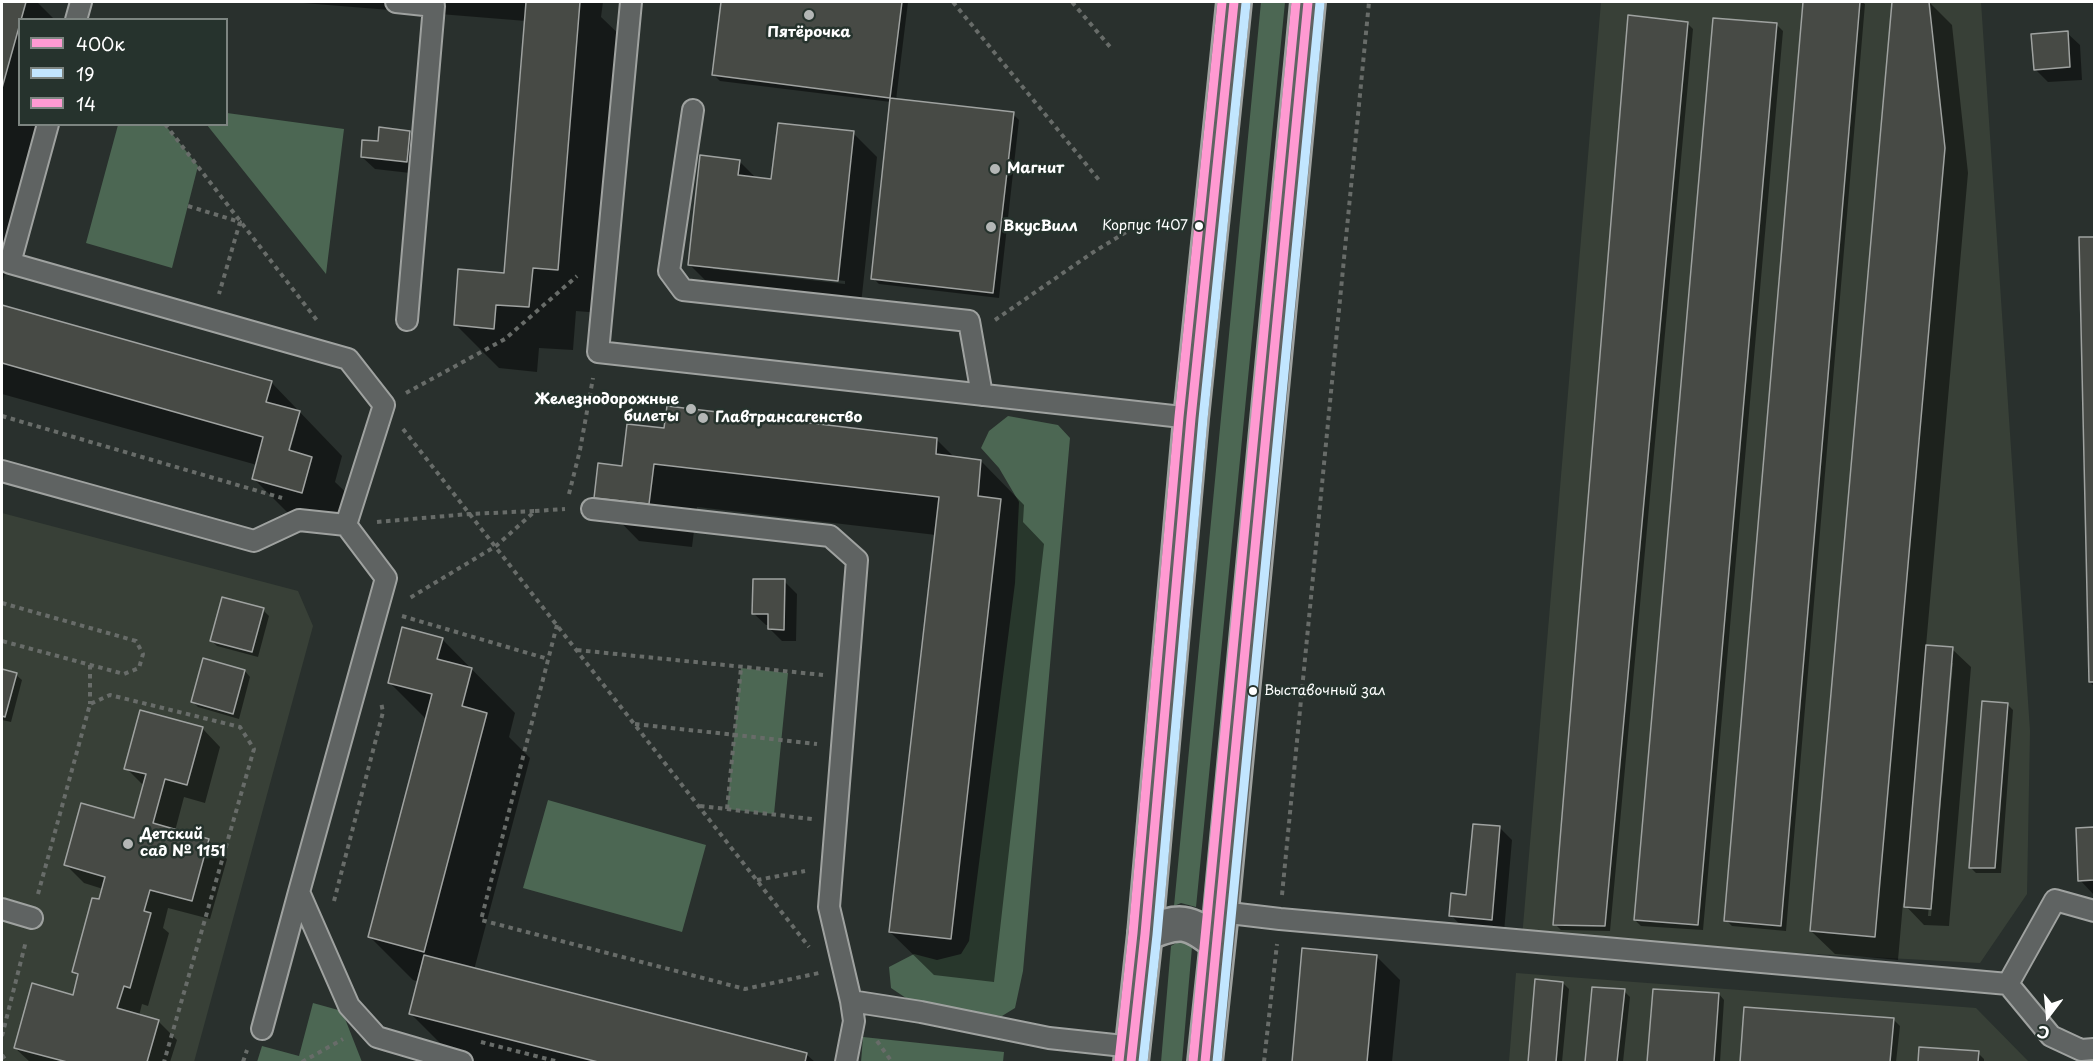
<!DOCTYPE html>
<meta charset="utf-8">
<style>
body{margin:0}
#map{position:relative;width:2096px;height:1064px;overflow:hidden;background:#29302d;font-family:"Playpen Sans",sans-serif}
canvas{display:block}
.frame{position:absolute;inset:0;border:3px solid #fff;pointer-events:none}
.legend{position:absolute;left:18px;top:18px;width:210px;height:108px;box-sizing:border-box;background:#26332d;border:2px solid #7d8581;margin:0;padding:8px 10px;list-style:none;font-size:18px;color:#fff}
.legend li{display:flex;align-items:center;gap:12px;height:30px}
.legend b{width:30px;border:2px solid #7d8581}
.north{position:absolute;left:2018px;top:986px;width:60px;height:60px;-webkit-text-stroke:4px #26332d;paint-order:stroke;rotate:196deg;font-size:16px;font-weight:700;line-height:24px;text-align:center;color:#fff}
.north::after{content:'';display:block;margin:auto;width:21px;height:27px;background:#fff;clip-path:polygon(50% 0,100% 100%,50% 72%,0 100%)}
</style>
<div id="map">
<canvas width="2096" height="1064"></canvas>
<div class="frame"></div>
<ul class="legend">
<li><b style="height:8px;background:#ff9ad2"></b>400к</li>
<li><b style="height:8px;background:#c2e6ff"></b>19</li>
<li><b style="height:8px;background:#ff9ad2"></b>14</li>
</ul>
<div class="north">С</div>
</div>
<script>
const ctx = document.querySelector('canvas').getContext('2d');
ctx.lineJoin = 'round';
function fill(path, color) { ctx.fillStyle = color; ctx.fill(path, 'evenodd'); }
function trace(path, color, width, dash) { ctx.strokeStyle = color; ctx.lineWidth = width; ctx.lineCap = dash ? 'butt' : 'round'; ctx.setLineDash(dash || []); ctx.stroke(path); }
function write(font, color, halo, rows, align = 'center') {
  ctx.font = font + ' "Playpen Sans",sans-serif'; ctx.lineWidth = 5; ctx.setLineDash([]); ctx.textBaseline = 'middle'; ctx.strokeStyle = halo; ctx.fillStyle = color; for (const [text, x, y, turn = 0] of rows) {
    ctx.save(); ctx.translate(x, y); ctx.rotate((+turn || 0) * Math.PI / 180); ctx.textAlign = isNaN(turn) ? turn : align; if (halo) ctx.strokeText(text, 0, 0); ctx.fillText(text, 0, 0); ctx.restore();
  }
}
fill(new Path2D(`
 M1601,2h380l49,729 -3,163 -47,69 -458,-25z
 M2,513l296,78 15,35 -119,436h-192z
 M1516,973l460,35 53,54h-520z`), '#384037');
fill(new Path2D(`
 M1261,2h24l-89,905 -15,-4 -7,3z
 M227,113l117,16 -18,145 -119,-149 19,-1z
 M118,125h47l33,41 -26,102 -86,-25z
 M1008,416l50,9 12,13 -47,533 -8,37 -13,8 -52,-5 -41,-11 -18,-12 -2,-21 25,-13 23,6 24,-6 8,-13 46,-358 4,-81 -20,-34 -18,-20 8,-17z
 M741,668l47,5 -14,141 -47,-5z
 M548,800l158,45 -24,87 -159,-44z
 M1178,942h9l5,5 -10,115h-21l10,-116z
 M313,1003l29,8 20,51h-105l5,-16 37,10z
 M863,1037l141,15 -1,10h-142z`), '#4c6753');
fill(new Path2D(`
 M2,2h35l18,18h-35v104h27l-45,160z
 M291,2h312l-2,15 23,22 -23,274 -25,-2 -3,39 -34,-2 -2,24 -38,-4 -43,-43 49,-50 21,-254z
 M723,2h185l-12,98 117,14 6,6 -20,178 -120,-14 -6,-6 18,-176 -171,-21 -6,-6z
 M1805,2h57l3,2 -79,927 -54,-5 -6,-6z
 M1894,2h35l23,23 16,148 -42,473 26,3 19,18 -22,259 -25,-1 -21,-22 -5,57 -63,-6 -24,-23zM1950,663h3l-22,253h-3z
 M1687,23l6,6 -83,902 -49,-1 -6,-6z
 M1777,25l6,6 -80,899 -62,-4 -6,-6z
 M2067,33l13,12 2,35 -34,2 -13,-13z
 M410,132l12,13 -3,29 -44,-5 -13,-12 17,-14z
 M853,133l24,24 -16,147 -148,-16 -24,-24 50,-103 18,18 15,2zM713,266l132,15v3l-132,-15z
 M2081,238h13v448l-4,-4z
 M2,307l269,75 71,74 -7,26 20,19 -9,35 -49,-14 -44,-44 4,-13 -255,-71zM294,427l2,3 -8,27h-3z
 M665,430l272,10 18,18 26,3 43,44 -1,17 21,22 -50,438 -60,-7 -44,-43 46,-397 -239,-28 -5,40 -53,-6 -43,-44 27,-29z
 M784,581l13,13 -1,47h-14l-13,-13 1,-3h-4l-13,-12z
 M263,610l6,6 -11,41 -41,-11 -6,-6z
 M442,639l73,74 -6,24 21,21 -56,212 333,85 8,7h-340l-21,-5 -43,-43 8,-32 -6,-2 -43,-43 57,-217 -38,-38z
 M2,670l14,5 6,5 -11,42 -9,-2z
 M245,671l5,6 -11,42 -41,-12 -6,-6z
 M2007,704l6,6 -12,163h-25l-6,-6z
 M202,728l18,19 -15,56 -21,-6 -9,34 33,9 19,19 -17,60 -42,-11 -5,20 6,5 -21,73 -6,-2 -3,12 19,5 19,19 -7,22h-140l-15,-14 59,-52 5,-18 -5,-6 29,-83 -19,-6 -18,-18 69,-45 9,-34 -18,-18z
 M1500,828l12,12 -8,92 -41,-4 -12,-13 17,-19z
 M2078,829h16v66l-14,-15z
 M1304,949l72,7 24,24 -8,82h-98z
 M1537,981l26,2 6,6 -7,73h-33z
 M1593,988l31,3 6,6 -7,65h-37z
 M1654,991l65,3 5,6 -4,62h-71z
 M1745,1009l149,11 6,6 -4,36h-155z
 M1921,1048l57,5 6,6v3h-64z`), '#0007');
const building = new Path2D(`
 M2,2h24l-24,86z
 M526,2h54l-22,268 -25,-2 -4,39 -33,-2 -2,24 -40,-4 4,-56 46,4z
 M721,2h181l-12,96 -178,-23z
 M1803,2h57l-79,924 -57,-5z
 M1892,2h37l16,146 -70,789 -65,-6z
 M1628,15l60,7 -83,904 -52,-1z
 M1713,18l64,5 -79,902 -64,-5z
 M2068,31l2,36 -36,3 -3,-36z
 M890,98l124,14 -21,181 -122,-14z
 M778,123l76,8 -16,150 -150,-16 12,-110 40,5 -2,15 33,4z
 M379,127l31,4 -3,31 -46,-5 1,-17 16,1z
 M2079,237h15v445h-5z
 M2,305l270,76 -6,21 34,9 -11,39 23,7 -10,36 -50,-14 11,-42 -261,-74z
 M667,406l270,32 -1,16 45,6 -3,36 23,3 -50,440 -62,-7 50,-435 -285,-33 -5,40 -55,-6 4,-35 24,3 5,-42 37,4z
 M753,579h32l-1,51 -16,-1v-15h-16z
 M222,597l42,11 -12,44 -42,-11z
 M402,627l41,11 -6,21 35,9 -10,38 25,7 -63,239 -56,-15 64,-243 -44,-11z
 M1926,645l27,2 -22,262 -27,-2z
 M203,658l42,12 -12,44 -42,-12z
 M2,669l15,4 -12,44 -3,-1z
 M1982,701l26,2 -13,165h-26z
 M140,710l63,17 -16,58 -22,-6 -12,44 56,16 -17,62 -42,-11 -6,21 7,2 -21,75 -6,-2 -7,22 42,12 -12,42h-80l-53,-14 18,-65 41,12 5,-21 -6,-2 20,-74 7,1 6,-22 -41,-12 17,-62 53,15 12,-44 -22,-5z
 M1473,824l27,2 -8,94 -43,-4 2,-23 15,2z
 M2094,827v53l-16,1 -2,-53z
 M1302,948l75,7 -10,107h-75z
 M424,955l383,98 -2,9h-207l-189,-48z
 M1535,979l28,3 -7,80h-28z
 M1592,987l33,2 -8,73h-32z
 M1653,989l66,4 -5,69h-67z
 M1744,1007l150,11 -4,44h-150z
 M1919,1047l60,4 -1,11h-60z`);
fill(building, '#474a45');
trace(building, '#9fa2a0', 1.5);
const lane = new Path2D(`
 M396,2l38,4 -27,314
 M631,2l-33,350 593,66
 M76,20l5,-18
 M693,110l-24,161 14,19 286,31 13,74
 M48,124l-38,139 338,96 36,46 -38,120
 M2,471l252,70 45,-21 47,5 40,53 -87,314
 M592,509l238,27 27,24 -28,347 22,94 70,11 128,26 84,9
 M2,909l30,9
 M1221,912l59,7 728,65 43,52 30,14 13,-1
 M2008,984l47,-84 39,11
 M262,1029l37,-137 50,114 28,31 85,25
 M846,1062l8,-41 -3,-20`);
const street = new Path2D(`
 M1145,934c35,-15 43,-14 72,9`);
const secondary = new Path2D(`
 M1131,1062l14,-128 46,-516 43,-416
 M1205,1062l16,-150 87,-910`);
trace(lane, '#9fa2a0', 24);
trace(street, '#9fa2a0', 38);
trace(secondary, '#9fa2a0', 38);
trace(new Path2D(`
 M953,2l146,178
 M1072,2l39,46
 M165,124l154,199
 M188,206l52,16 -21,72
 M995,320l97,-67 52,-32
 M406,393l99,-54 72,-63
 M2,416l280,82
 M403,429l406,518
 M569,494l11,-44 13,-72
 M535,511l30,-2
 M377,522l92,-8 66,-3 -39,35 -88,53
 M2,603l134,38 7,13 -4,14 -15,6 -122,-33
 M402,616l146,43
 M557,625l-76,295 264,69 74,-16
 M577,650l246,25
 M90,665v39
 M635,724l182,20
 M700,806l112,13
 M727,809l14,-141
 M757,880l48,-9
 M38,894l52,-190 20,-9 130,32 14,22 -90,313
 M1282,895l87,-893
 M334,901l49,-189 -2,-10
 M2,1036l24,-95
 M877,1041l15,21
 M481,1042l78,20
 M2,1055l5,7
 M243,1062l4,-12
 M302,1062l41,-23
 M1264,1062l13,-118`), '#686c69', 4, [4.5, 4.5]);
trace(lane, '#5f6362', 20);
trace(street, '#5f6362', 33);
trace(secondary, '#5f6362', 33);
trace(new Path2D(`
 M1131,1062l14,-128 46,-516 43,-416
 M1205,1062l103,-1060`), '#ff9ad2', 9);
trace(new Path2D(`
 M1143,1062l14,-127 46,-516 43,-416
 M1217,1062l103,-1059`), '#c2e6ff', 9);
trace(new Path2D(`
 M1119,1061l14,-128 46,-516 43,-415
 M1193,1061l103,-1059`), '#ff9ad2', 9);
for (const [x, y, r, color] of [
 [809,15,6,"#b4b7b6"],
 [995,169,6,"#b4b7b6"],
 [1199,226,5,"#fff"],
 [991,227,6,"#b4b7b6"],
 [691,409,6,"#b4b7b6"],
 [703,418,6,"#b4b7b6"],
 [1253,691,5,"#fff"],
 [128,844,6,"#b4b7b6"]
]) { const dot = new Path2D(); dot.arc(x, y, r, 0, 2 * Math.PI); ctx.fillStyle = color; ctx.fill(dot); trace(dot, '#26332d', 2); }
write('14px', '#fff', '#26332d', [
 ["Корпус 1407",1188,226],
 ["Выставочный зал",1264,691,"left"]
], 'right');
write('bold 15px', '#fff', '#26332d', [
 ["Пятёрочка",809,33,"center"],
 ["Магнит",1007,169],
 ["ВкусВилл",1003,227],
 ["Железнодорожные",679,400,"right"],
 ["билеты",679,417,"right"],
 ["Главтрансагенство",715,418],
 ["Детский",140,835],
 ["сад № 1151",140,852]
], 'left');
</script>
